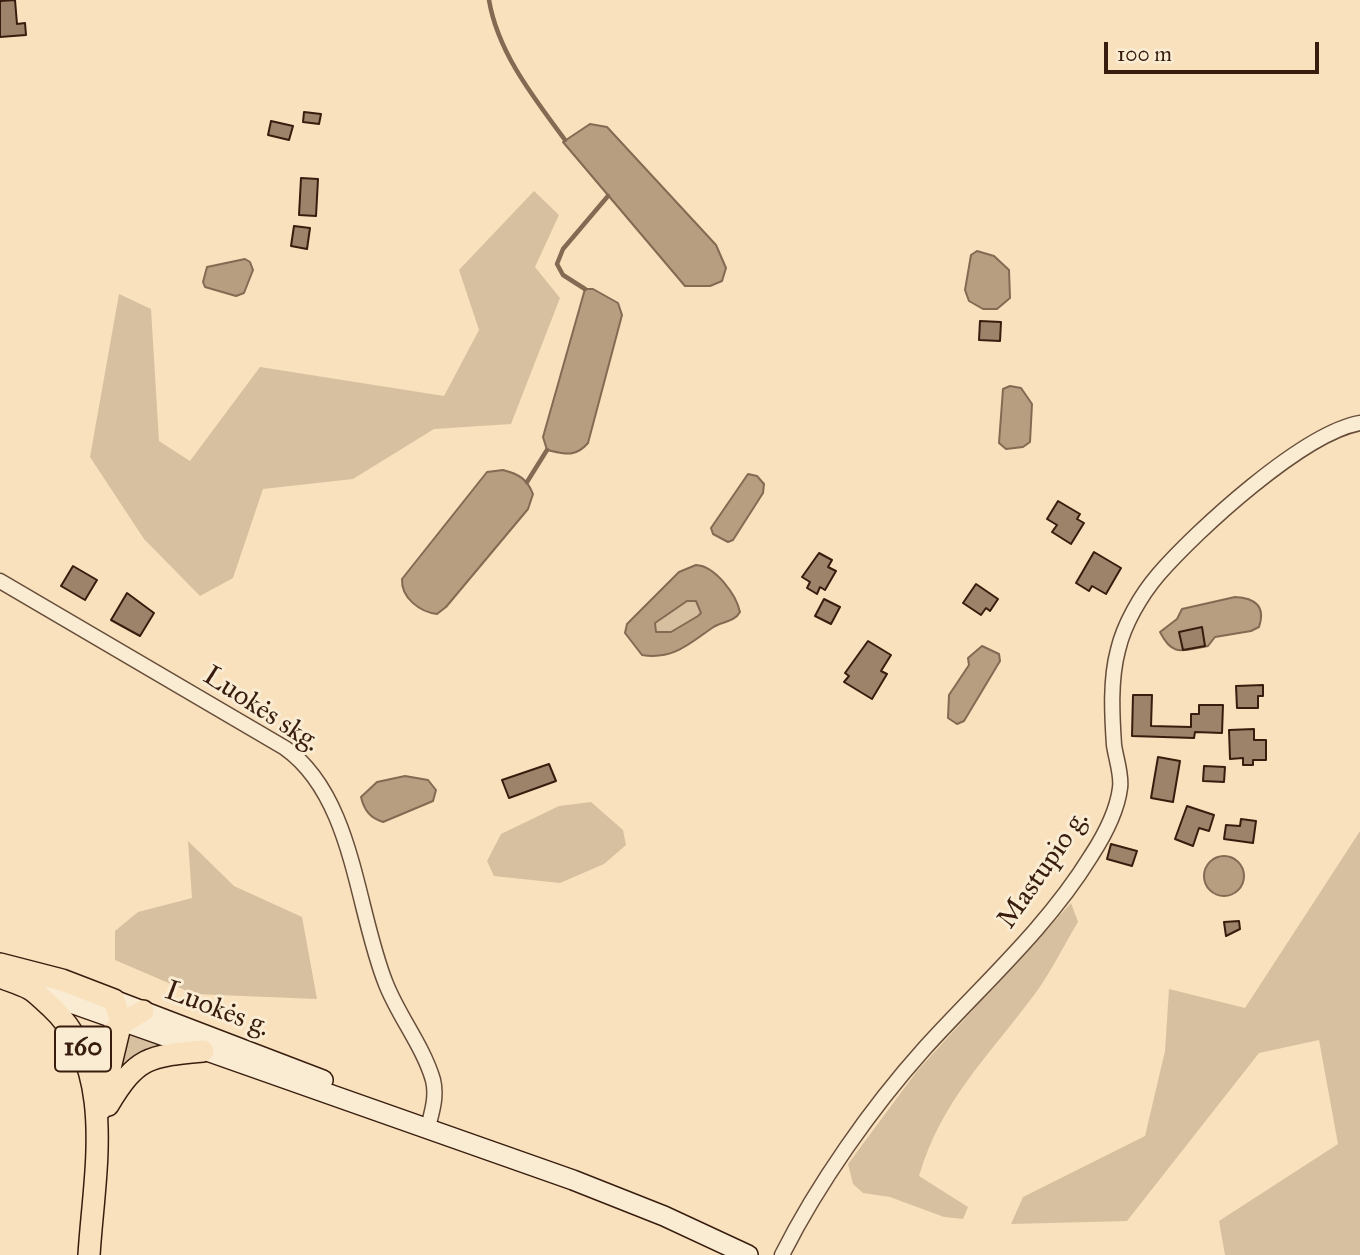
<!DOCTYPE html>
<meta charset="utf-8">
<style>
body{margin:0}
#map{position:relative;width:1360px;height:1255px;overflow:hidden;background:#f8e1bc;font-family:"IM FELL Great Primer",serif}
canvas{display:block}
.scale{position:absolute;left:1104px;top:42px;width:215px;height:32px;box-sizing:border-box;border:4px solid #381d0f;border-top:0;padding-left:9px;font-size:21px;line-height:24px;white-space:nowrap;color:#381d0f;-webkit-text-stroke:5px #faecd3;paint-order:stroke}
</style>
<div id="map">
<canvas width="1360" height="1255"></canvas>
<div class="scale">100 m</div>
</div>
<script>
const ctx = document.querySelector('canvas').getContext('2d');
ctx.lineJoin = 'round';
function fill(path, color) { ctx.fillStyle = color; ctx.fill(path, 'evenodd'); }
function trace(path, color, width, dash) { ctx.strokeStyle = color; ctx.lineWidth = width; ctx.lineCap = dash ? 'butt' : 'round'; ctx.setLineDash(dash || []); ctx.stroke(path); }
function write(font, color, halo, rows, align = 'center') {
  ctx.font = font + ' "IM FELL Great Primer",serif'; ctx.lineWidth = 6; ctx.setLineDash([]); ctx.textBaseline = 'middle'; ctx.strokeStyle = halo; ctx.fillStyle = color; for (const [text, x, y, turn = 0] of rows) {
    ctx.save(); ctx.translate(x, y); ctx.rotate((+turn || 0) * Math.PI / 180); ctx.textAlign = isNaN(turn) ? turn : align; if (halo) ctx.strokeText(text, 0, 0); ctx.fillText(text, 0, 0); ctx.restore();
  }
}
fill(new Path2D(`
 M534,191l25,24 -24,52 25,31 -49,126 -77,5 -81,50 -90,10 -30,89 -33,18 -56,-57 -54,-82 29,-163 32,15 8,132 31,20 70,-94 184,29 35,-66 -20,-60z
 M687,601h9l5,12 -3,3 -27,16h-15l-1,-9z
 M591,802l32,28 3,15 -22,19 -44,19 -66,-7 -7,-15 14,-27 58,-28z
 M1360,831v424h-135l-6,-34 119,-77 -19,-104 -60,13 -132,168 -116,3 12,-27 122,-61 20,-85 4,-62 76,19z
 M188,841l46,45 68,31 15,82 -123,-5 -79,-34v-29l23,-19 54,-14z
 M1071,903l7,19c-14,23 -26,48 -41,69 -46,63 -95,107 -118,185l49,31 -5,12 -19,-2 -54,-20 -27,-4 -10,-9 -5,-20 69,-93z
 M127,1032l41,16 -51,28z`), '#d7c09f');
const water = new Path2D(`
 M590,124l17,3 109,118 10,23 -4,13 -12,5h-25l-122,-144z
 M977,251l17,5 15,14 1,28 -13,11h-14l-14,-8 -4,-11 6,-35z
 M245,259l5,3 3,8 -9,23 -8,3 -31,-9 -2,-5 4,-15z
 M585,289h8l25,14 4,12 -34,128c-13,15 -23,11 -41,7l-4,-13z
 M1010,386l11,2 11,16 -2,38 -7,5 -17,2 -7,-6 4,-54z
 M503,470c16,4 24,9 30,24l-5,15 -82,98 -9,7c-17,-2 -36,-16 -35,-35l85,-107z
 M748,474l9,2 7,8 -1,9 -30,47 -5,2 -15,-8 -2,-6z
 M696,565c19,1 40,29 44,47 -6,11 -19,9 -28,16 -23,16 -39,32 -70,27l-17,-22 2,-9 52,-52zM687,601h9l5,12 -3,3 -27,16h-15l-1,-9z
 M1235,597c20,1 31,9 24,30l-8,4 -36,6 -7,9c-25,4 -35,12 -48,-14l17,-13 5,-10z
 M982,646l17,8 1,7 -36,60 -7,3 -9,-6 1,-23 20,-30 -1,-7z
 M405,776l23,4 8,10 -3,11 -50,21c-13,-4 -19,-12 -22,-25l16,-15z
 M1204 876a20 20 0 1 1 40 0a20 20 0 1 1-40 0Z`);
fill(water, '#b79e81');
trace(water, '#846a53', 2);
trace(new Path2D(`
 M489,0c9,53 45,98 76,140
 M585,289l-22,-14 -6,-11 6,-15 45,-53
 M527,482l20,-32`), '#846a53', 4.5);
const building = new Path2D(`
 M15,0l2,24 8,-1 1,12 -26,2v-36z
 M304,112l17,2 -2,10 -16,-2z
 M271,121l22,5 -4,14 -21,-5z
 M301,178l17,1 -2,37 -17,-1z
 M294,226l16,2 -3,21 -16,-3z
 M980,321l21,1 -1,19 -21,-1z
 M1058,501l22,13 -3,5 7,4 -13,21 -19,-12 5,-7 -10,-6z
 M1094,552l27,16 -15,26 -14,-8 -3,5 -13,-8z
 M819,553l13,7 -4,7 8,4 -11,19 -5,-3 -3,7 -10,-6 3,-6 -8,-5z
 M73,566l24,14 -12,20 -24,-14z
 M976,584l22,15 -8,12 -4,-3 -5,7 -18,-12z
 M127,593l27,20 -14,23 -29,-16z
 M824,599l16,8 -9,17 -16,-8z
 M1202,627l3,19 -22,4 -4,-18z
 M868,641l23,14 -10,16 6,3 -15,25 -28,-17 5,-6 -4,-3z
 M1263,685v11h-5v12h-21l-1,-22z
 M1133,695h19l-1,31 40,1v-13h8v-9h24l-1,28 -27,-1 -1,6 -62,-2z
 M1254,729v11h12v20h-13v5h-10v-7l-13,1 -1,-29z
 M1158,757l22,4 -7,41 -22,-4z
 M549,764l7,17 -47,17 -7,-18z
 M1204,766l21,1 -1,15 -21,-1z
 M1187,806l27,9 -5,16 -10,-3 -6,18 -18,-7z
 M1241,819l15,2 -3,22 -29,-4 2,-14 14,1z
 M1111,844l26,7 -5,15 -25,-7z
 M1239,921l1,8 -14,7 -2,-14z`);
fill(building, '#9c8369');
trace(building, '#381d0f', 2);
const street = new Path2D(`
 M0,581l285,167c69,49 71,162 101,236 13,33 37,62 47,96 4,16 -1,32 -5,47
 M782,1255c35,-70 90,-148 142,-206 57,-63 122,-120 167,-193 13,-20 26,-44 29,-68 2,-13 -4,-29 -6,-43 -2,-30 -4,-65 4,-95 6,-26 23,-55 40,-75 39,-45 145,-142 202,-152`);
const secondary = new Path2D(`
 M34,990l539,190 91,36 84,39
 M114,1000l209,80`);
const primary = new Path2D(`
 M0,964l62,16 52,20 7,22 -21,88
 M0,977c10,4 21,7 30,12 7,4 14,12 20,17 68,62 44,167 39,249
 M94,1077c4,-35 18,-50 49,-66
 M108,1105c29,-48 40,-49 95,-54`);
trace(street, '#684e3a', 17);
trace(secondary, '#381d0f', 22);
trace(primary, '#381d0f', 24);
trace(street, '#faecd3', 14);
trace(secondary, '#faecd3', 19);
trace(primary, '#f8e1bc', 21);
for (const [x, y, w] of [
 [83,1049,56]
]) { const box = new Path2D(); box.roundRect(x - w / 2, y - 22.5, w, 45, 5); ctx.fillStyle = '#faecd3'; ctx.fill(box); trace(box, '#381d0f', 2); }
write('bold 26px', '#381d0f', null, [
 ["160",83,1049]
]);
write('28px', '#381d0f', '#faecd3', [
 ["Luokės skg.",261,710,33],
 ["Mastupio g.",1044,870,-55],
 ["Luokės g.",217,1010,21]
]);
</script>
